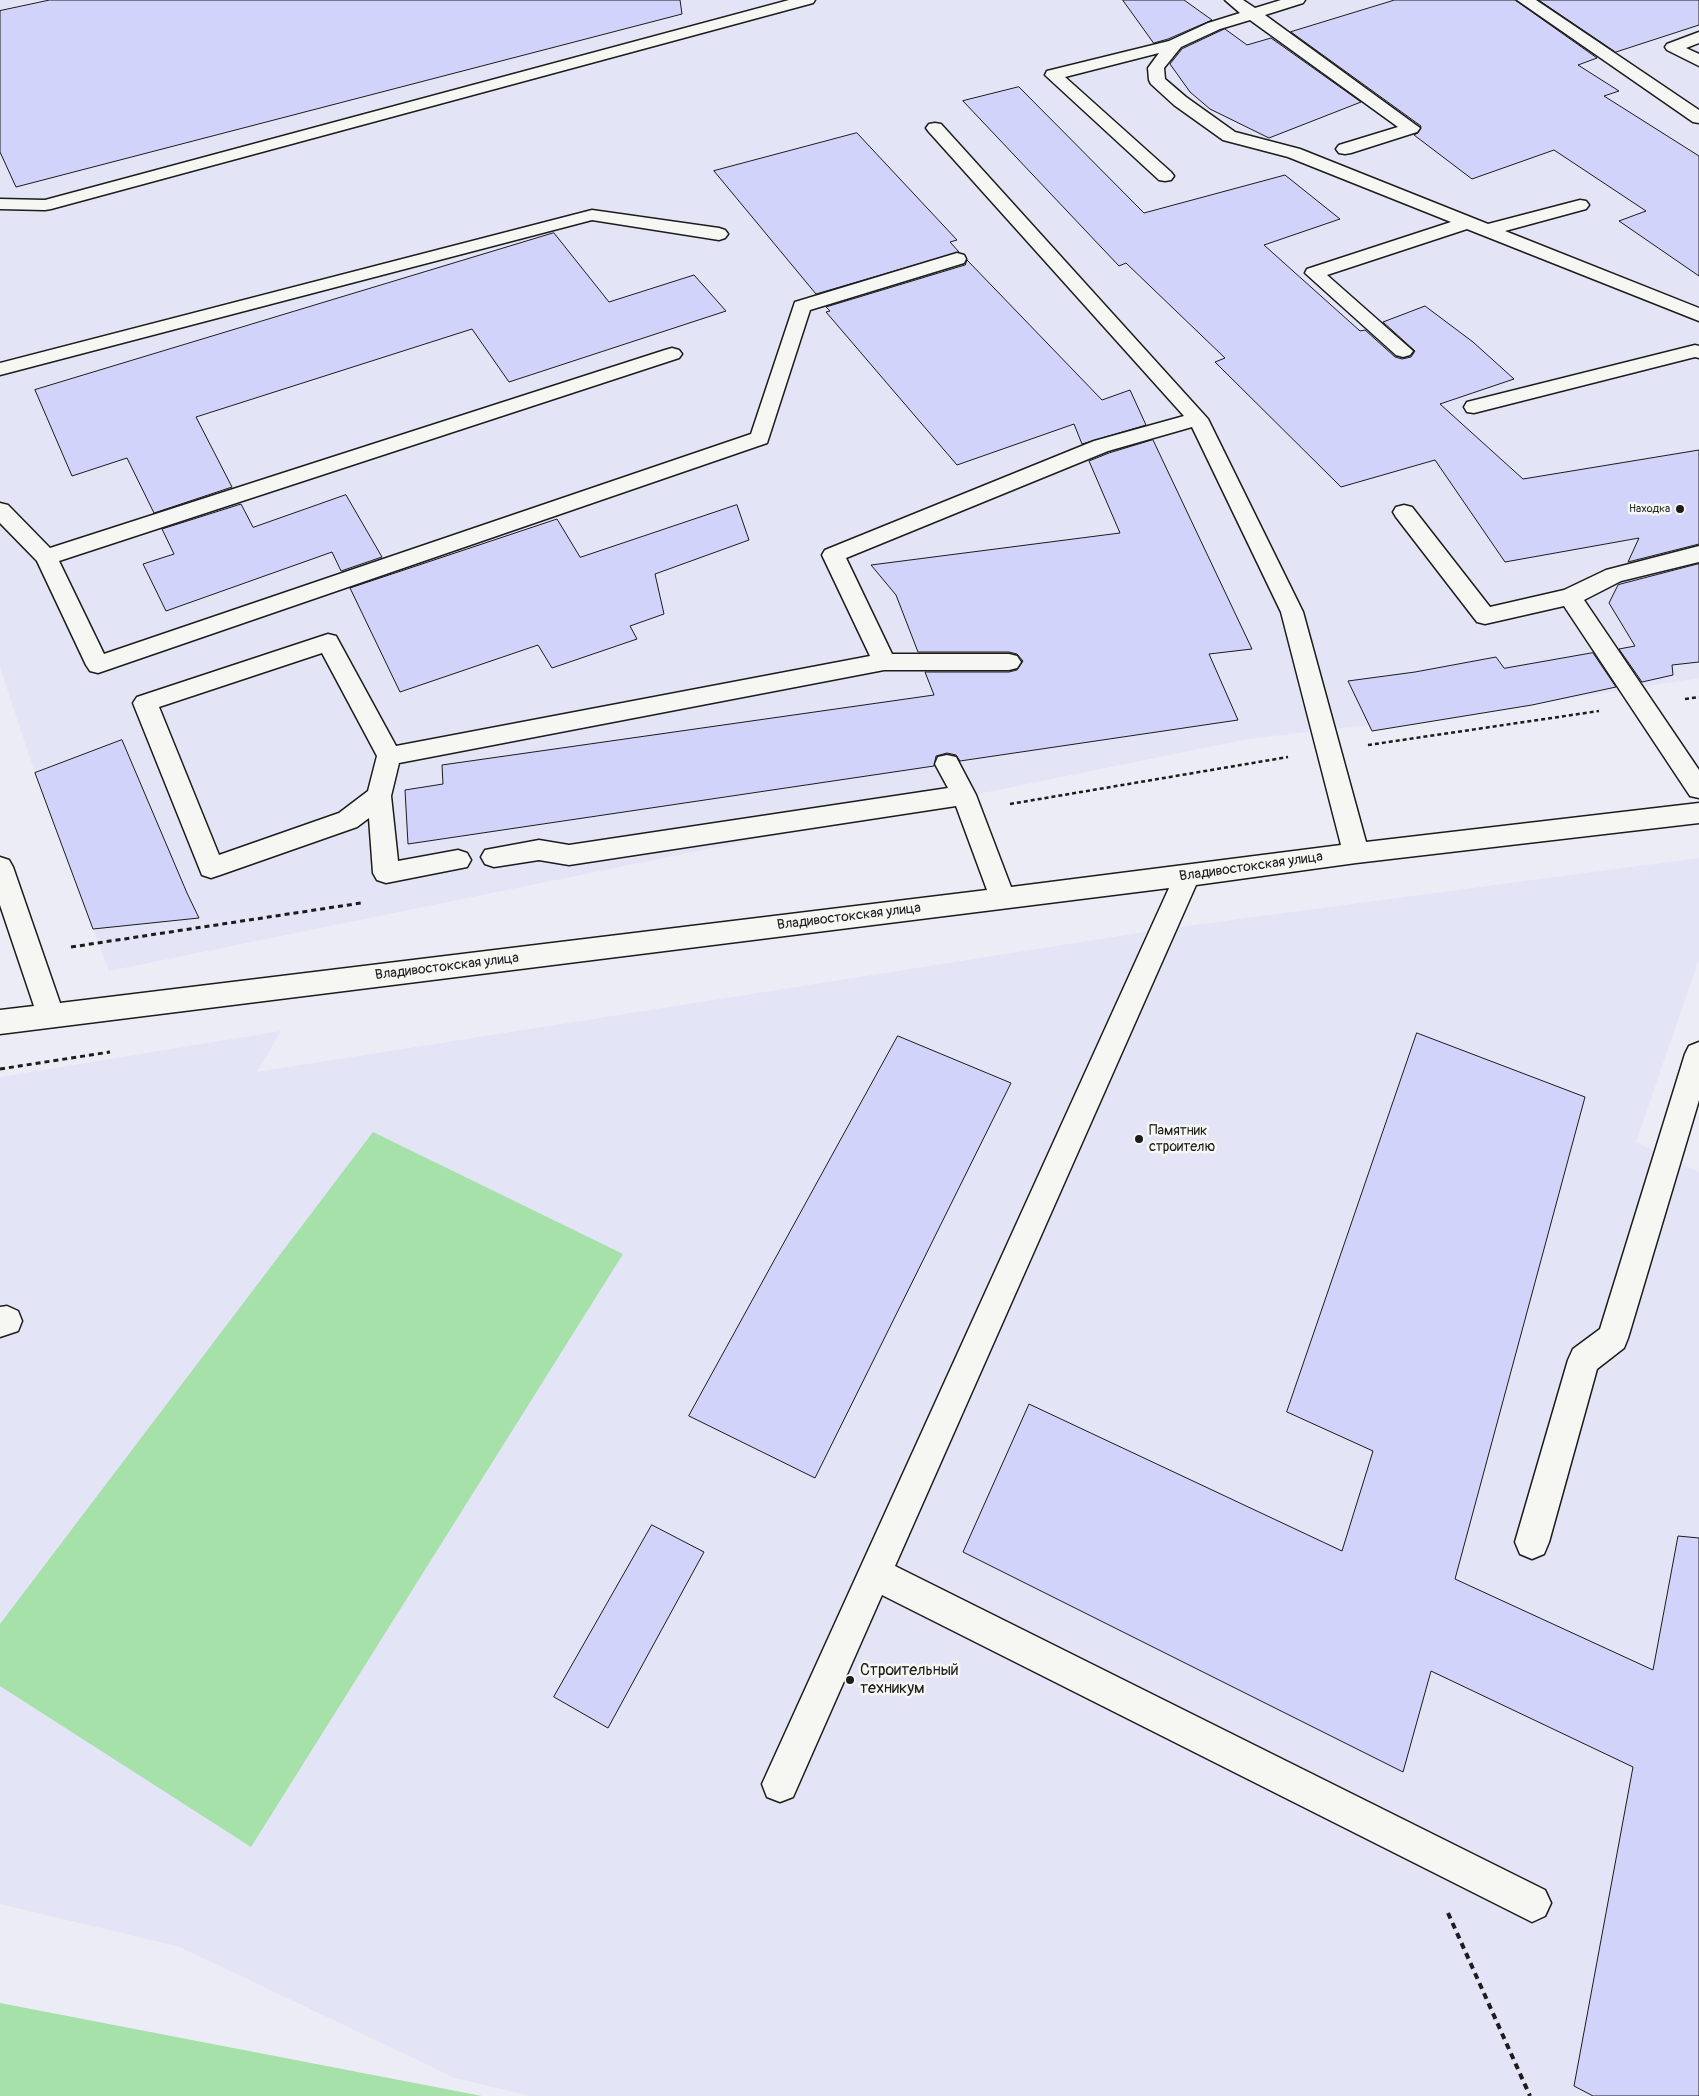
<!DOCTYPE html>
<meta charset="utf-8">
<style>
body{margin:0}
canvas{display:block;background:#ebecf5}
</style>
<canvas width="1699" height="2096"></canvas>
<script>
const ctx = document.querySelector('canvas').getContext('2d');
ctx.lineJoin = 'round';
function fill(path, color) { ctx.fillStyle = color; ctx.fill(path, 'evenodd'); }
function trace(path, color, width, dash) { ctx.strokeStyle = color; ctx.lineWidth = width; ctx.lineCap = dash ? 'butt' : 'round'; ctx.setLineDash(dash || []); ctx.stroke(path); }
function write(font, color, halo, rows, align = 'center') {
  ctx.font = font + ' Pangolin,sans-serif'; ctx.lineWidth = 5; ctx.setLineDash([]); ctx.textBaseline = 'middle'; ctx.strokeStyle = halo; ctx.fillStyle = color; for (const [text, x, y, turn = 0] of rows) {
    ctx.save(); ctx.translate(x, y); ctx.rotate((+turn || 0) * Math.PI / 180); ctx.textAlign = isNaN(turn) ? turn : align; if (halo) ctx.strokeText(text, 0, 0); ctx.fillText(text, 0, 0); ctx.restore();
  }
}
fill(new Path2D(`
 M0,0h1699v678l-203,32 -248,29 -1139,232 -74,-198 -35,-106z
 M1699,858v101l-63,183 63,30v924h-1168l-76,-18 -275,-131 -180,-43v-827l281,-46 -24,41 907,-143z`), '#e4e4f7');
fill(new Path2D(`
 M373,1132l250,122 -372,593 -251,-161v-62z
 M0,2003l482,93h-482z`), '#a5e1a8');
const building = new Path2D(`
 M50,0h630l2,14 -666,173 -16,-35v-141z
 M1123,0h61l28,20 -44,19 -14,4z
 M1395,0h120l82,58 -19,7 41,26 -15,5 95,60v120l-80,-55 27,-10 -92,-61 -82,29 -58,-44 4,-2 3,-7 -130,-94z
 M1539,0h160v25l-83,27z
 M1225,29l22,16 24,-7 90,64 -92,36 -59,-29 -20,-17 -20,-28 12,-15z
 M1019,87l125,126 141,-38 55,44 -76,26 96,86 5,-1 30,27 7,2 9,-2 4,-6 -32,-29 42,-16 48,36 41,37 -74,25 83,75 176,-29v94l-71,18 11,-24 -134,24 -70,-102 -94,27 -126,-125 10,-4 -99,-95 -7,3 -156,-165z
 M857,133l100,107 -7,2 9,10 -143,42 -102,-123z
 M554,233l55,69 85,-27 32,36 -217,71 -37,-53 -276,88 36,70 -78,26 -27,-55 -55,18 -37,-86z
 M967,260l135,140 28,-10 16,35 -64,19 -8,-20 -117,41 -131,-153 4,-1 -4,-4 139,-42z
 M1153,440l99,209 -43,5 29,66 -278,41 -4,-6 -9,-2 -11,3 -2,10 -526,78 -3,-54 38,-6 -1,-19 492,-70 -9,-23h84l8,-2 6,-9 -6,-7 -8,-2h-91l-22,-57 -25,-30 249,-32 -31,-72 20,-8z
 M346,495l36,62 -41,14 -9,-19 -166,59 -23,-47 31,-10 -12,-25 79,-25 12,23z
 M737,505l12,35 -94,34 9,40 -34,12 7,13 -85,29 -14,-23 -138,47 -50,-104 207,-69 23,38z
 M1699,564v98l-27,3 1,10 -31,7 -23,-33 16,-3 -26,-43 9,-18z
 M1593,653l23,34 -84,18 -160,26 -24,-50 67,-9 81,-15 8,11z
 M122,740l65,153 12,25 -106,11 -58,-156z
 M1417,1033l168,64 -130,482 198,91 25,-134 21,2v558h-106l-19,-10 59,-319 -202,-96 -28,101 -440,-220 66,-148 313,147 31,-100 -86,-39z
 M898,1036l113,47 -196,395 -126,-62z
 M652,1525l52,27 -96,176 -54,-31z`);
fill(building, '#d2d3fb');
trace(building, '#1c1c1c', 1);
const minor = new Path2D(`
 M789,0h26l-2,3 -762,206 -6,1 -45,-1v-10l45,1z
 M1225,0h18l12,8 26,-8h24l-2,3 -38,12 155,113 -3,4 -66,21 -6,1 -6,-1 -3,-4 3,-4 59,-18 -148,-107 -30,9 -39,18 -17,21 1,11 21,18 49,35 65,17 188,75 92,-24 6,1 3,4 -3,4 -81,22 194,77v13l-232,-92 -140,46 86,76 -3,4 -7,2 -7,-2 -91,-82 2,-4 144,-47 -163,-65 -65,-17 -49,-35 -23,-21 -2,-4 -1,-12 11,-15 -94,24 106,95 3,4 -3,4 -6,1 -6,-1 -114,-105 2,-4 122,-30 39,-18 32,-10z
 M1517,0h19l163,110v13l-6,-1z
 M1699,32v11l-13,5 13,6v12l-32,-16 -2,-3 2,-3z
 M935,123l6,1 267,295 95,193 63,230 333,-39v20l-343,40 -160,22 -301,681 650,324 6,13 -6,13 -13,6 -650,-327 -89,202 -13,5 -13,-5 -5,-13 407,-896 -1169,146v-24l34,-4 -34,-101v-48l9,3 4,7 47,136 927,-113 -31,-84 -387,59 -30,-5 -45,7 -9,-3 -4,-7 4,-7 54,-10 30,5 379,-57 -13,-24 3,-7 9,-2 9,2 20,38 35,92 330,-42 -60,-233 -89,-185 -84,24 -262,107 46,96h117l8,2 4,6 -4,6 -8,2h-125l-485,93 -8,33 7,65 60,-11 9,3 4,7 -4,7 -81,16 -9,-3 -4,-7 -4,-55 -12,9 -137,48 -9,3 -9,-3 -69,-172 4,-6 191,-63 8,2 60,110 474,-90 -48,-101 3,-5 269,-109 90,-25 -255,-284 -3,-4 3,-4zM322,653l55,103 -9,35 -29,22 -120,42 -60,-148z
 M592,210l127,18 6,2 3,4 -3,4 -6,2 -127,-20 -592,155v-12z
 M957,253l7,2 2,4 -2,4 -154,47 -43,133 -669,230 -8,-2 -4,-6 -49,-104 -37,-38v-20l8,2 42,43 615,-198 7,-2 7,2 3,4 -3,4 -620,203 45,93 647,-220 44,-132z
 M1695,345l4,1v12l-4,-1 -221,56 -7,-1 -3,-5 3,-5z
 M1404,505l8,2 78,100 74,-17 42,-20 93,-24v16l-78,19 -37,19 115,170v28l-9,-2 -126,-190 -79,18 -8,-2 -81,-105 -3,-5 3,-5z
 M1699,1042v58l-71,238 -4,10 -27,21 -48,173 -5,12 -12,5 -12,-5 -5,-12 53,-182 5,-11 27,-20 85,-275 4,-8z
 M7,1306l11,5 4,10 -4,10 -18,6v-30z`);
trace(minor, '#1c1c1c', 3);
trace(new Path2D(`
 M1685,699l14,-2
 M1368,745l231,-34
 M1010,804l278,-47`), '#1c1c1c', 2.5, [4, 3]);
trace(new Path2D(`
 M71,947l290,-44
 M0,1069l110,-17`), '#1c1c1c', 3, [5, 4]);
trace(new Path2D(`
 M1448,1913l82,183`), '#1c1c1c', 4, [6, 5]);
fill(minor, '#f6f6f2');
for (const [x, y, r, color] of [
 [1680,509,5,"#1c1c1c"],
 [1139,1139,5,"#1c1c1c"],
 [850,1680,5,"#1c1c1c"]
]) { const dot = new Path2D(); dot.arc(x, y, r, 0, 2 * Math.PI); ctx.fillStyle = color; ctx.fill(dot); trace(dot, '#f6f6f2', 2); }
write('11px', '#1c1c1c', '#f6f6f2', [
 ["Находка",1670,509]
], 'right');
write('14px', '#1c1c1c', '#f6f6f2', [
 ["Владивостокская улица",1251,867,-8],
 ["Владивостокская улица",849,917,-7],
 ["Владивостокская улица",447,967,-7]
]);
write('14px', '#1c1c1c', '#f6f6f2', [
 ["Памятник",1149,1131],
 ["строителю",1149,1147]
], 'left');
write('16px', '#1c1c1c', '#f6f6f2', [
 ["Строительный",860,1671],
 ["техникум",860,1689]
], 'left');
</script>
